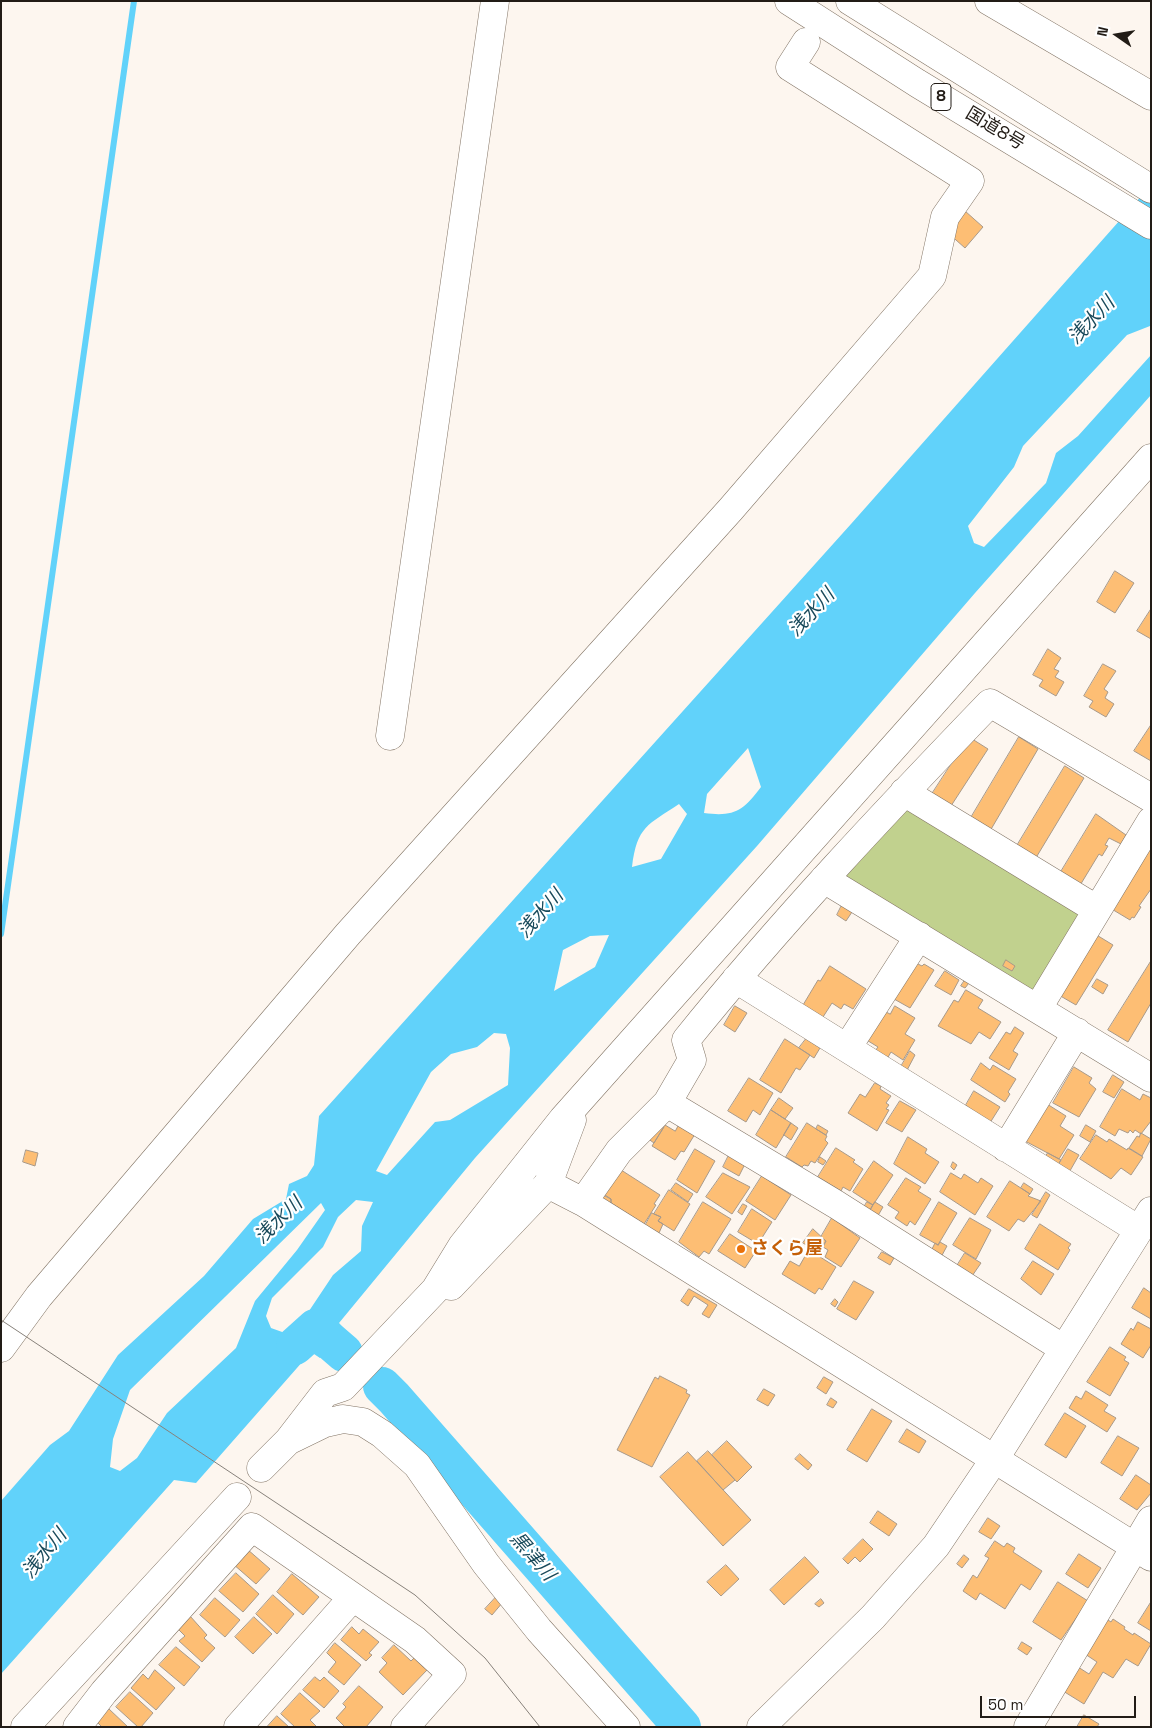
<!DOCTYPE html>
<meta charset="utf-8">
<style>
body{margin:0}
#map{position:relative;width:1152px;height:1728px;overflow:hidden;background:#fdf6ef;font-family:"Space Grotesk",sans-serif}
canvas{display:block}
.frame{position:absolute;inset:0;border:2px solid #221c16;pointer-events:none}
.north{position:absolute;left:1092px;top:10px;width:50px;height:50px;-webkit-text-stroke:4px #fff;paint-order:stroke;rotate:283deg;font-size:14px;font-weight:700;line-height:20px;text-align:center;color:#221c16}
.north::after{content:'';display:block;margin:auto;width:18px;height:22px;background:#221c16;clip-path:polygon(50% 0,100% 100%,50% 72%,0 100%)}
.scale{position:absolute;left:980px;top:1696px;width:156px;height:22px;box-sizing:border-box;border:2px solid #221c16;border-top:0;padding-left:6px;font-size:15px;line-height:18px;white-space:nowrap;color:#221c16;-webkit-text-stroke:4px #fff;paint-order:stroke}
</style>
<div id="map">
<canvas width="1152" height="1728"></canvas>
<div class="frame"></div>
<div class="north">N</div>
<div class="scale">50 m</div>
</div>
<script>
const ctx = document.querySelector('canvas').getContext('2d');
ctx.lineJoin = 'round';
function fill(path, color) { ctx.fillStyle = color; ctx.fill(path, 'evenodd'); }
function trace(path, color, width, dash) { ctx.strokeStyle = color; ctx.lineWidth = width; ctx.lineCap = dash ? 'butt' : 'round'; ctx.setLineDash(dash || []); ctx.stroke(path); }
function write(font, color, halo, rows, align = 'center') {
  ctx.font = font + ' "Space Grotesk","Noto Sans JP",sans-serif'; ctx.lineWidth = 4.5; ctx.setLineDash([]); ctx.textBaseline = 'middle'; ctx.strokeStyle = halo; ctx.fillStyle = color; for (const [text, x, y, turn = 0] of rows) {
    ctx.save(); ctx.translate(x, y); ctx.rotate((+turn || 0) * Math.PI / 180); ctx.textAlign = isNaN(turn) ? turn : align; if (halo) ctx.strokeText(text, 0, 0); ctx.fillText(text, 0, 0); ctx.restore();
  }
}
fill(new Path2D(`
 M908,802l180,110 -53,88 -186,-113 -3,-14z`), '#c1d18e');
fill(new Path2D(`
 M1151,185v143l-1,-2 -23,9 -104,111 -9,21 -46,59 6,17 10,4 62,-64 10,-30 22,-17 73,-81v40l-176,198 -218,253 -282,312 -136,165 6,7 -25,28 -9,-6 -115,131 -22,-3 -173,194v-173l49,-56 19,-14 49,-76 86,-79 49,-57 33,-20 3,-15 18,-8 7,-11 5,-49 532,-592zM748,748l13,39c-18,24 -27,30 -57,26l3,-19zM679,804l8,10 -26,45 -29,8c5,-41 16,-42 47,-63zM609,935l-14,32 -41,24 9,-41 27,-14zM494,1033l12,1 4,14 -2,37 -58,35 -15,2 -48,53 -11,-4 55,-99 20,-18 26,-7zM356,1200l17,2 -11,24 -1,25 -28,24 -36,54 -12,4 -14,-5 -5,-12 6,-18 51,-51 15,-30zM321,1203l4,7 -28,40 -42,51 -19,47 -69,65 -30,45 -17,13 -10,-4 3,-28 17,-49z`), '#61d2fa');
trace(new Path2D(`
 M1,934l133,-933`), '#61d2fa', 6);
trace(new Path2D(`
 M295,1346l20,-18 29,25
 M382,1386l12,12 288,329`), '#61d2fa', 38);
const building = new Path2D(`
 M965,211l18,16 -18,21 -18,-16z
 M1115,571l19,12 -19,30 -18,-11z
 M1151,609v30l-14,-8z
 M1048,649l13,9 -7,11 5,2 -4,6 9,5 -8,14 -17,-10 4,-6 -10,-5z
 M1103,664l13,7 -12,18 4,3 -3,6 9,6 -8,13 -17,-10 4,-6 -9,-5z
 M1151,725v36l-17,-10z
 M969,737l19,12 -39,60 -19,-12z
 M1019,737l19,12 -48,82 -21,-10z
 M1065,766l19,12 -50,83 -19,-12z
 M1096,814l30,21 -5,9 -12,-6 -4,7 3,1 -6,10 -3,-2 -20,33 -20,-12z
 M1147,847l4,2v40l-12,17 2,1 -7,11 -2,-1 -2,3 -20,-12z
 M842,905l10,7 -6,9 -9,-6z
 M1090,931l23,14 -37,60 -19,-11z
 M1006,960l9,6 -3,5 -9,-5z
 M1151,961v42l-23,39 -20,-12z
 M914,962l8,4 2,-2 10,6 -24,38 -16,-9z
 M830,966l36,23 -13,20 -9,-5 -3,5 -9,-6 -9,14 -20,-12 15,-25 2,1z
 M945,971l14,9 -8,15 -16,-9z
 M1097,979l11,6 -5,9 -11,-7z
 M965,980l4,3 -4,5 -4,-2z
 M966,990l17,10 -5,8 23,14 -11,17 -11,-7 -8,12 -33,-18 16,-26 4,2z
 M735,1006l12,7 -12,19 -11,-7z
 M895,1006l20,12 -10,16 10,6 -12,20 -12,-8 -4,7 -12,-8 3,-4 -13,-8 17,-29 8,4z
 M1015,1027l9,6 -11,18 5,3 -9,16 -20,-12 17,-26 4,2z
 M785,1039l25,16 -10,15 -4,-2 -15,25 -21,-13z
 M806,1039l14,9 -6,10 -15,-10z
 M910,1051l5,4 -10,19 -6,-4z
 M981,1063l9,7 3,-5 23,14 -8,13 2,2 -5,8 -34,-22z
 M1074,1067l18,11 -3,5 7,6 -17,28 -26,-14z
 M1113,1075l11,7 -10,16 -11,-6z
 M749,1078l24,15 -13,22 -7,-5 -7,12 -18,-11z
 M875,1083l6,3 -1,3 11,7 -5,7 3,2 -3,4 3,1 -12,21 -29,-18 12,-19 5,3z
 M1122,1089l18,11 3,-6 8,4v23l-10,13 -6,-4 -2,3 -3,-3 -2,3 -9,-4 -4,7 -15,-9z
 M974,1091l26,16 -12,19 -22,-21z
 M779,1098l14,10 -8,11 -14,-9z
 M900,1101l16,9 -14,22 -16,-9z
 M1047,1104l19,12 -6,10 14,9 -15,24 -34,-18z
 M771,1110l20,13 -15,25 -20,-13z
 M681,1121l14,13 -11,18 -3,-1 -6,9 -23,-14 13,-21 10,6z
 M656,1123l8,4 -10,16 -7,-5z
 M791,1123l7,5 -7,12 -7,-5z
 M807,1123l20,13 -2,4 3,3 -13,20 -4,-2 -3,5 -4,-1 -2,2 -16,-10z
 M818,1125l10,6 -2,4 -10,-6z
 M1086,1125l10,6 -6,11 -10,-6z
 M1141,1133l10,6 -9,17 -13,-8 8,-12 2,1z
 M1096,1135l11,7 2,-3 18,11 1,-2 15,9 -12,18 -10,-7 -10,11 -31,-20z
 M908,1137l19,12 -2,4 14,9 -14,22 -31,-20z
 M836,1148l19,12 -2,2 10,7 -13,22 -7,-4 -2,4 -23,-14z
 M695,1149l20,12 -18,32 -20,-13z
 M1068,1149l11,6 -12,21 -11,-7z
 M26,1150l12,3 -3,13 -12,-4z
 M730,1153l16,9 -7,14 -16,-9z
 M1048,1153l13,7 -6,10 -13,-8z
 M820,1157l6,4 -3,4 -5,-3z
 M874,1161l19,14 -20,30 -20,-13z
 M953,1162l4,3 -3,5 -3,-3z
 M618,1168l42,27 -6,9 2,1 -12,19 -33,-21v-4l-9,-6z
 M723,1173l27,14 -18,27 -26,-17z
 M951,1173l10,6 3,-5 14,9 3,-5 12,8 -18,29 -35,-23z
 M762,1176l29,19 -16,25 -29,-19z
 M906,1178l15,9 -3,4 13,8 -16,26 -5,-4 -3,5 -12,-8 4,-6 -11,-7z
 M1010,1181l20,13 -2,2 13,5 -17,21 -6,-3 -9,12 -22,-14z
 M676,1183l17,11 -5,8 -17,-12z
 M1024,1183l9,6 -3,5 -9,-6z
 M669,1190l21,14 -16,27 -16,-10 3,-4 -7,-3z
 M1046,1192l4,3 -13,23 -5,-3z
 M603,1195l8,4v5l-10,-6z
 M703,1202l28,17 -22,35 -5,-3 -5,6 -20,-15z
 M867,1202l6,3 -5,9 -6,-3z
 M875,1202l8,5 -7,12 -8,-5z
 M939,1202l18,11 -19,32 -18,-10z
 M743,1204l4,2 -5,9 -4,-3z
 M752,1209l20,13 -14,22 -20,-12z
 M652,1213l9,4 -3,4 5,3 -4,9 -14,-7z
 M832,1218l28,20 -19,29 -16,-10 3,-7 -5,-3 3,-6 -5,-4z
 M970,1218l21,12 -15,29 -23,-14z
 M1040,1224l31,20 -3,4 2,2 -12,20 -33,-21z
 M813,1229l13,12 -8,11 -15,-9z
 M730,1234l26,17 -11,17 -27,-17z
 M940,1242l7,4 -7,13 -10,-6 5,-10 3,2z
 M809,1250l27,17 -14,23 -3,-2 -4,6 -33,-20 8,-13 9,5z
 M882,1252l12,6 -4,7 -12,-7z
 M965,1253l16,10 -11,16 -15,-10z
 M1033,1261l21,13 -13,21 -20,-16z
 M854,1281l20,11 -18,28 -19,-11z
 M1144,1288l7,5v26l-19,-11z
 M689,1289l28,16 -8,13 -7,-4 6,-9 -14,-9 -6,10 -7,-5z
 M835,1299l3,3 -3,5 -4,-3z
 M1138,1322l13,7v16l-8,13 -22,-14 10,-16 2,2z
 M1110,1347l16,10 -2,3 5,3 -19,33 -23,-14z
 M660,1376l27,14 -1,3 4,2 -38,72 -35,-17 38,-73 3,2z
 M824,1377l9,5 -7,12 -9,-6z
 M764,1389l11,6 -7,11 -11,-6z
 M1086,1391l22,14 -4,6 12,7 -9,14 -38,-24 7,-12 5,3z
 M831,1398l6,4 -4,6 -6,-3z
 M872,1409l20,12 -25,41 -20,-12z
 M1065,1413l21,13 -20,32 -21,-13z
 M907,1429l19,12 -7,12 -20,-11z
 M1118,1436l21,12 -17,28 -21,-13z
 M727,1441l25,26 -15,15 -25,-27z
 M708,1451l27,29 -12,10 -26,-29z
 M688,1452l63,68 -28,26 -63,-69z
 M800,1454l12,11 -4,5 -13,-11z
 M1136,1475l15,10v8l-14,17 -17,-11z
 M878,1511l19,13 -8,12 -19,-13z
 M988,1518l12,8 -9,13 -12,-7z
 M863,1539l10,10 -13,13 -5,-5 -7,7 -5,-5z
 M995,1541l9,6 3,-4 8,5 -2,4 29,19 -12,19 -9,-6 -16,25 -25,-16 -4,7 -13,-9 10,-16 4,3 12,-20 -4,-2z
 M247,1549l23,20 -14,15 -23,-20z
 M1079,1554l22,14 -13,20 -22,-14z
 M964,1555l5,4 -7,9 -5,-4z
 M805,1557l14,15 -35,33 -14,-15z
 M726,1565l13,14 -18,17 -14,-14z
 M236,1573l23,21 -16,18 -24,-21z
 M292,1574l27,23 -16,18 -26,-23z
 M1058,1582l30,19 -27,39 -28,-18z
 M273,1595l21,19 -17,20 -21,-20z
 M497,1596l6,6 -11,13 -7,-6z
 M215,1598l25,22 -15,17 -25,-22z
 M821,1599l3,4 -5,4 -4,-3z
 M1151,1602v29l-13,-8z
 M190,1616l17,19 -3,3 11,10 -13,14 -23,-21 6,-5 -7,-7z
 M1102,1616l9,6 2,-3 12,8 -1,2 9,6 1,-2 17,11 -13,22 -12,-7 -13,19 -10,-6 -19,32 -21,-13 15,-24 11,7 8,-12 -12,-8z
 M254,1617l18,17 -19,20 -18,-17z
 M352,1627l7,7 4,-5 16,13 -10,11 3,2 -6,6 -25,-21z
 M1022,1642l10,6 -5,7 -9,-6z
 M335,1643l26,22 -17,20 -16,-13 8,-10 -9,-9z
 M394,1645l17,16 3,-3 13,12 -24,25 -24,-23 8,-9 -5,-5z
 M176,1647l24,20 -16,19 -25,-21z
 M155,1670l20,18 -19,22 -25,-22 12,-14 5,5z
 M315,1677l5,4 4,-4 15,14 -15,17 -21,-18z
 M359,1686l24,21 -17,20h-21l-9,-9 10,-11 -3,-3z
 M130,1692l23,21 -12,14h-3l-22,-20z
 M300,1693l20,18 -10,9 7,7h-22l-14,-13z
 M109,1709l19,18h-26l-5,-5z
 M1084,1715l15,9 -2,3h-20z
 M277,1716l12,11h-22z`);
fill(building, '#fdbe74');
trace(building, '#a89989', 1);
const minor = new Path2D(`
 M989,1l162,95
 M390,736l105,-735
 M904,792l192,117
 M824,879l327,199
 M736,979l403,251
 M1038,1008l113,-187
 M847,1048l72,-112
 M667,1103l170,102 227,144
 M1006,1148l71,-116
 M548,1184l35,18 568,355
 M583,1202l36,-51 48,-48 25,-43 -6,-20c95,-118 199,-228 304,-337l161,95
 M451,1286l97,-102 24,-64
 M1,1348l38,-52 309,-362 383,-425 201,-233 13,-59 25,-36 -180,-114 16,-25
 M288,1441l37,-48 18,-6 92,-97 27,-44 101,-127 588,-661
 M261,1468l27,-27 37,-18 18,-4 20,3 19,12 35,31 69,99 53,66 87,97
 M25,1727l212,-230
 M77,1727l27,-35 148,-165 163,113 37,34 -47,53
 M238,1727l115,-130
 M761,1727l112,-110 63,-71 58,-86 157,-249
 M1028,1727l123,-207`);
const highway = new Path2D(`
 M789,1l128,82 234,142
 M850,1l301,188`);
trace(minor, '#827465', 29);
trace(highway, '#827465', 29);
trace(minor, '#fff', 28);
trace(highway, '#fff', 28);
trace(new Path2D(`
 M1,1320l414,275 70,63 55,69`), '#87817a', 1);
for (const [x, y, r, color] of [
 [741,1249,5,"#e8710a"]
]) { const dot = new Path2D(); dot.arc(x, y, r, 0, 2 * Math.PI); ctx.fillStyle = color; ctx.fill(dot); trace(dot, '#fff', 2); }
for (const [x, y, w] of [
 [941,97,20]
]) { const box = new Path2D(); box.roundRect(x - w / 2, y - 13.5, w, 27, 4); ctx.fillStyle = '#fff'; ctx.fill(box); trace(box, '#221c16', 1); }
write('bold 16px', '#221c16', null, [
 ["8",941,97]
]);
write('18px', '#221c16', '#fff', [
 ["国道8号",995,129,31]
]);
write('bold 18px', '#c56008', '#fff', [
 ["さくら屋",751,1249]
], 'left');
write('italic 19px', '#194a5b', '#fff', [
 ["浅水川",1092,321,-46],
 ["浅水川",812,613,-47],
 ["浅水川",541,914,-48],
 ["浅水川",279,1221,-44],
 ["浅水川",45,1554,-50],
 ["黒津川",532,1557,49]
]);
</script>
